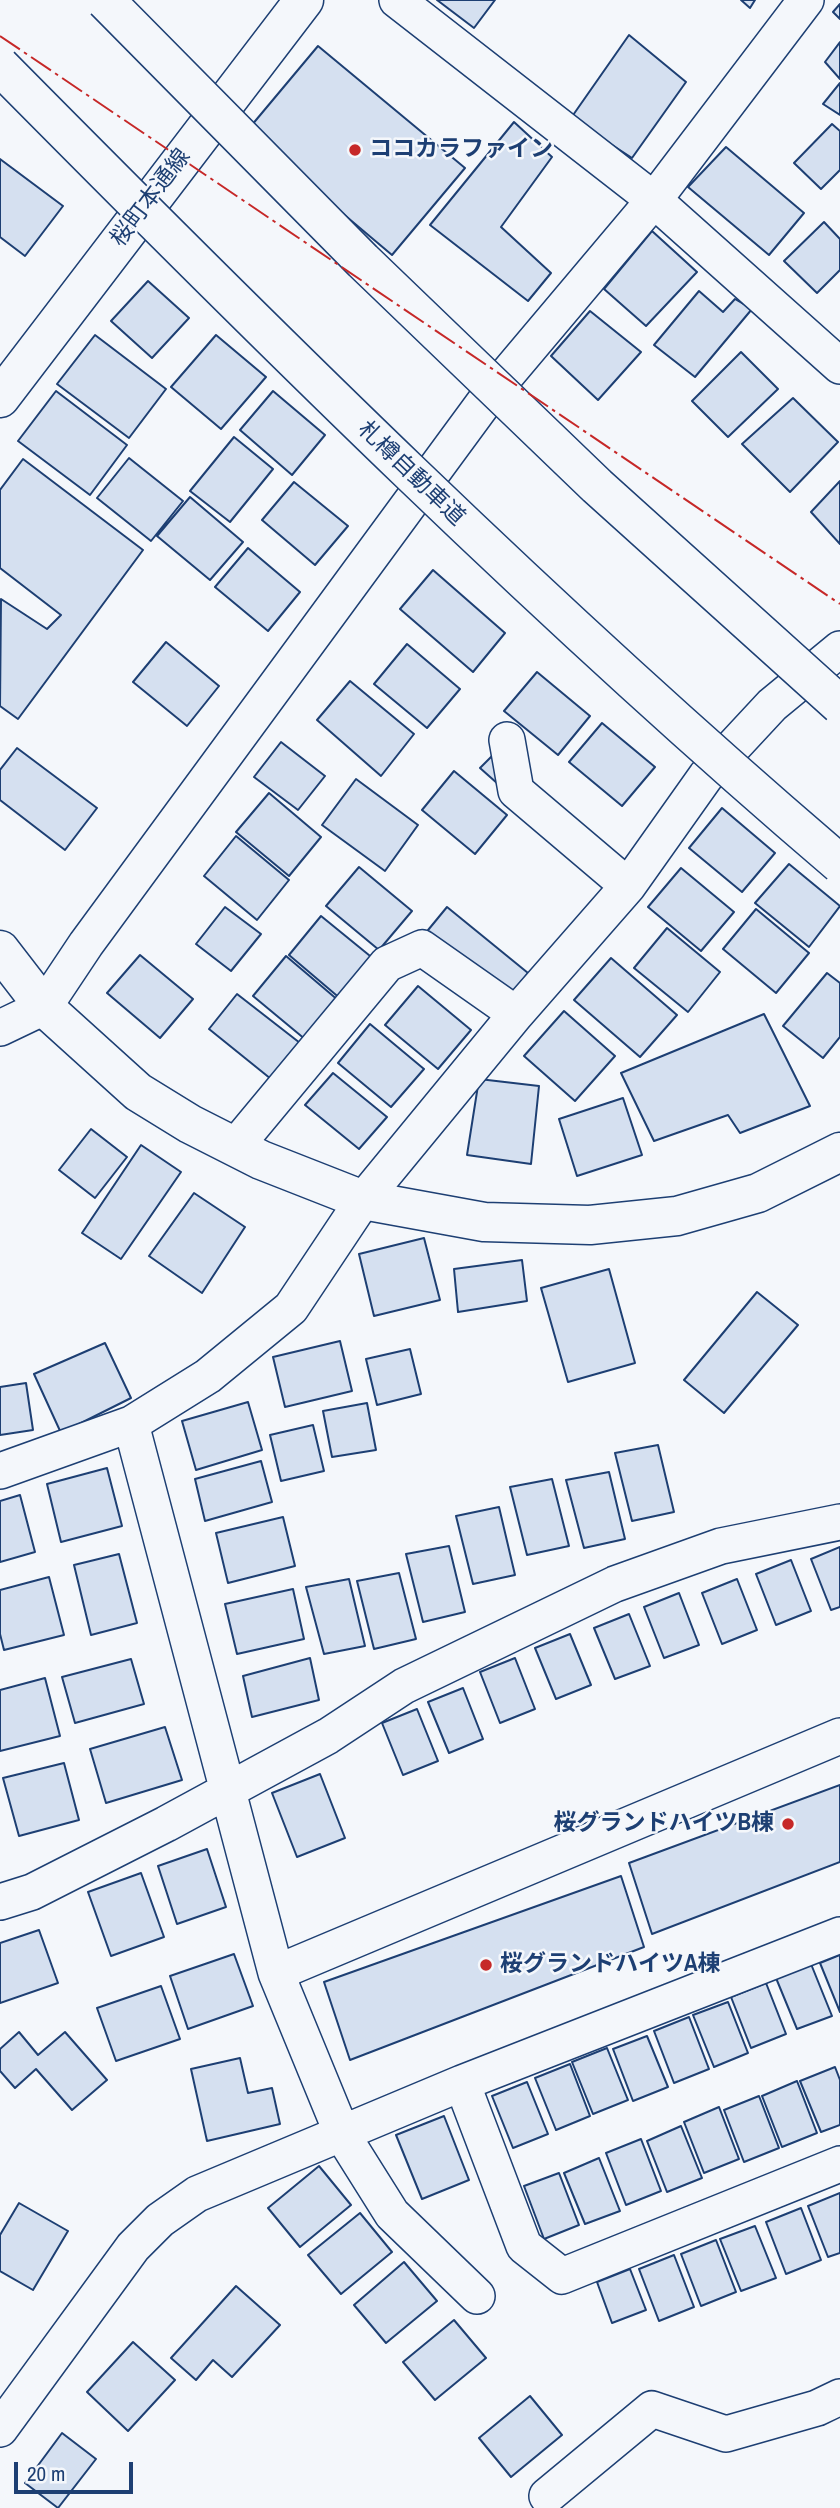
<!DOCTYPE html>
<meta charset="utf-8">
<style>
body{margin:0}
#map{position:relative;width:840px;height:2508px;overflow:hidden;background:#f4f7fb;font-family:"Archivo Narrow",sans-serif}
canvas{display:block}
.scale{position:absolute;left:14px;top:2462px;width:119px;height:32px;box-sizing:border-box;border:4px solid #1d3f73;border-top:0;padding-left:9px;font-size:21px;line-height:24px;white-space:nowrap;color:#1d3f73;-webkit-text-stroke:5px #f4f7fb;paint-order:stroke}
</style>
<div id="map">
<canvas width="840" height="2508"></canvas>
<div class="scale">20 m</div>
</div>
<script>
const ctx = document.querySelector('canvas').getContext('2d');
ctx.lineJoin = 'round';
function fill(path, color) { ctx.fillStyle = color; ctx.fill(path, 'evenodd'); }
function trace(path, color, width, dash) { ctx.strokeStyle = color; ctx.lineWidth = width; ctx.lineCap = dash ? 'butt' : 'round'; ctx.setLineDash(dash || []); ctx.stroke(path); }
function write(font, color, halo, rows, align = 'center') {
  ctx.font = font + ' "Archivo Narrow","Noto Sans JP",sans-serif'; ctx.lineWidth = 5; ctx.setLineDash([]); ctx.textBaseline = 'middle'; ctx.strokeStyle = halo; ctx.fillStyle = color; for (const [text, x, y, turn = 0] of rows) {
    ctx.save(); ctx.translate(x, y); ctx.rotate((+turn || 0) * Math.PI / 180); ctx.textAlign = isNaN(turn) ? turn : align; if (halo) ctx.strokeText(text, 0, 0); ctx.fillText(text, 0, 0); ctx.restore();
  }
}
const building = new Path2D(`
 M437,0h58l-21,28z
 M741,0h14l-5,8z
 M840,4v15l-7,-7z
 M629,35l57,47 -54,76 -61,-40z
 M840,42v37l-15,-17z
 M318,46l147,122 -73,87 -146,-123z
 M840,83v32l-17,-11z
 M514,122l38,35 -51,70 50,46 -23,28 -98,-76z
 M832,124l8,7v39l-19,19 -27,-26z
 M726,147l78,66 -35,42 -81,-68z
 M0,159l63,47 -38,50 -25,-19z
 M824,222l16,17v31l-23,23 -33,-32z
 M652,231l45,41 -51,54 -42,-37z
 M148,281l41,37 -37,40 -41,-37z
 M699,291l24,21 12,-13 17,10 -57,68 -41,-32z
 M590,311l51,41 -43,48 -47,-44z
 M95,335l71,54 -37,49 -72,-54z
 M216,335l50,42 -45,52 -50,-42z
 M741,352l37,37 -50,48 -36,-36z
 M56,391l71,54 -37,50 -72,-54z
 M273,391l52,44 -33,40 -52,-45z
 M793,398l45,44 -48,50 -48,-48z
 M234,437l39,32 -43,53 -40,-31z
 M129,458l54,43 -32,40 -54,-43z
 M23,459l120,91 -125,169 -18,-13 1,-107 46,30 14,-14 -61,-47v-78z
 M840,481v63l-29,-32z
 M294,482l54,44 -33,39 -53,-45z
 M190,497l53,45 -33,38 -53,-44z
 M248,548l52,44 -32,39 -53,-44z
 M433,570l72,63 -32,39 -73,-63z
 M166,642l53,44 -32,40 -54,-44z
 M407,644l53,45 -33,39 -53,-44z
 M537,672l53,44 -32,39 -54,-44z
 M350,681l64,53 -33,42 -64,-56z
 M602,723l53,44 -33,39 -53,-44z
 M281,742l44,34 -27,34 -44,-33z
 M17,748l80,60 -32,42 -65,-50v-30z
 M493,755l23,45 -36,-32z
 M454,771l53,44 -32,39 -53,-44z
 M356,779l62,46 -33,46 -63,-46z
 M269,793l52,44 -32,39 -53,-44z
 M722,808l53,45 -33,39 -53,-44z
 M236,836l53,44 -32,40 -53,-44z
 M789,864l51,42 -31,41 -54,-44z
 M359,867l53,44 -33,39 -53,-44z
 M681,868l53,44 -33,39 -53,-44z
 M225,907l36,27 -30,37 -35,-27z
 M447,907l81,66 -23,29 -81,-67z
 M756,909l53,44 -33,40 -53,-44z
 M321,916l54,44 -33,40 -53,-45z
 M667,928l53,44 -32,40 -54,-44z
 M140,955l53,44 -33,39 -53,-45z
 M286,956l53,45 -33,39 -53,-44z
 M611,958l66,57 -37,42 -66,-57z
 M827,973l13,10v54l-17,21 -40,-32z
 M418,986l53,44 -33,39 -53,-44z
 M237,994l63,49 -29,36 -62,-50z
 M564,1011l51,45 -40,45 -51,-45z
 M764,1014l46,92 -70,27 -12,-18 -74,26 -33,-68z
 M370,1024l54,45 -33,38 -53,-44z
 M333,1073l54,44 -28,32 -54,-44z
 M479,1079l60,7 -8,78 -64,-9z
 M623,1098l19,57 -65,21 -18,-57z
 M91,1129l36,28 -32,41 -36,-28z
 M141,1145l40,27 -60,87 -39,-26z
 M194,1193l51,34 -43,66 -53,-37z
 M424,1238l16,62 -66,16 -15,-62z
 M522,1260l5,41 -69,11 -4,-43z
 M609,1269l26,94 -67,19 -27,-94z
 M757,1292l41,33 -74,88 -40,-33z
 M340,1341l12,50 -67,16 -12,-50z
 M105,1343l26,55 -70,35 -27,-59z
 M410,1349l11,45 -44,11 -11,-46z
 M26,1383l7,47 -33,5v-48z
 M248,1402l14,48 -66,20 -14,-49z
 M367,1403l9,47 -44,7 -9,-46z
 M313,1425l11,46 -43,10 -11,-46z
 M658,1445l16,67 -42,9 -17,-68z
 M261,1461l11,41 -67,19 -10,-42z
 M107,1468l15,58 -61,16 -14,-58z
 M609,1472l16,67 -41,9 -18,-68z
 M552,1479l17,67 -42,9 -17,-68z
 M20,1495l15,57 -35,10v-61z
 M499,1507l16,68 -42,9 -17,-68z
 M283,1517l12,49 -67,17 -12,-50z
 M449,1546l16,66 -42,10 -17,-68z
 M840,1547v60l-9,3 -20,-51z
 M119,1554l18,69 -46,12 -17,-70z
 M791,1560l20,51 -35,14 -20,-51z
 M399,1573l17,66 -42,10 -17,-68z
 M49,1577l15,58 -60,15 -4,-16v-44z
 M349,1579l16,67 -41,8 -18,-67z
 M737,1579l20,51 -35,14 -20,-51z
 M293,1589l11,50 -67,15 -12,-50z
 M679,1593l20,52 -35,13 -20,-51z
 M629,1614l21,52 -35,13 -21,-51z
 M570,1634l21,51 -35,14 -21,-51z
 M310,1658l9,42 -67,17 -9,-41z
 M515,1658l20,51 -35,14 -20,-51z
 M131,1659l13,45 -69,19 -13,-46z
 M45,1678l15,58 -60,15v-61z
 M463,1688l20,51 -34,14 -21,-51z
 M417,1709l21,52 -35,14 -21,-52z
 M165,1727l17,53 -76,23 -16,-54z
 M64,1763l15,57 -60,16 -16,-58z
 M320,1774l25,64 -48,19 -25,-64z
 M840,1785v77l-188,72 -23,-71z
 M207,1849l19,58 -49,17 -19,-58z
 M141,1873l23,64 -53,19 -23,-64z
 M621,1876l23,71 -294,113 -26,-78z
 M39,1930l19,53 -58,20v-60z
 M234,1954l19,52 -65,23 -18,-53z
 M840,1955v57l-20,-49z
 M811,1964l21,52 -35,13 -21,-51z
 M766,1983l20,51 -35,14 -20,-51z
 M161,1986l19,53 -64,22 -19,-53z
 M728,2002l20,51 -34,14 -21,-52z
 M689,2017l20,52 -35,14 -20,-52z
 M19,2032l19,23 27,-23 42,48 -35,30 -36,-41 -21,19 -15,-17v-22z
 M647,2036l21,51 -35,14 -20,-52z
 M607,2048l21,52 -35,14 -21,-52z
 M240,2058l8,35 24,-5 8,36 -73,17 -16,-72z
 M570,2064l20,52 -34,14 -21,-52z
 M835,2067l5,13v45l-19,7 -21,-51z
 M797,2081l20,52 -35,14 -20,-51z
 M527,2082l21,52 -35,14 -21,-52z
 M759,2096l20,52 -35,14 -20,-52z
 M719,2107l20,52 -35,14 -20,-51z
 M444,2116l25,64 -47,19 -26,-64z
 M681,2126l21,52 -35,14 -20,-51z
 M641,2139l20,52 -35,14 -20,-52z
 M599,2158l21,53 -35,13 -21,-51z
 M319,2166l32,39 -51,42 -32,-39z
 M559,2173l20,52 -35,14 -20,-53z
 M840,2193v60l-12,4 -20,-51z
 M19,2203l49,28 -35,59 -33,-19v-36z
 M801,2208l20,52 -35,14 -20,-52z
 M360,2213l32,39 -51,42 -33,-39z
 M755,2226l21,52 -35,13 -21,-52z
 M716,2240l20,52 -35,14 -20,-52z
 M674,2255l20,52 -35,14 -20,-52z
 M404,2262l33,39 -51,42 -32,-38z
 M630,2269l16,41 -34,13 -15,-41z
 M236,2286l44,39 -48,52 -19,-17 -17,20 -25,-22z
 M454,2320l32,38 -51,42 -32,-38z
 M133,2342l42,38 -47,51 -41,-39z
 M530,2396l32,39 -51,42 -32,-39z
 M62,2433l34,26 -38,49 -33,-25z`);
fill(building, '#d5e0f0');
trace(building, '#1d3f73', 2);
const street = new Path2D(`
 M397,0l257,200 186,166
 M507,740l9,51 112,95
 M0,1028l44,-21 42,-63 402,-547 166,-197 152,-200
 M235,1147l152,-183 35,-16 94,66
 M131,1424l145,549 67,163 49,78 85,82
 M0,1471l131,-47 77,-48 83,-68 72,-108 153,-186 112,-128 78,-110 66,-71 68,-56
 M0,1902l32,-10 134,-68 162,-88 76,-50 211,-102 106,-38 119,-24
 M276,1973l564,-237
 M462,2083l62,163 38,30 278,-112
 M0,2429l133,-182 27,-27 37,-26 265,-111 378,-148
 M547,2496l105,-87 74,25 91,-26 23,-11`);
const secondary = new Path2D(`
 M0,398l304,-398
 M0,950l44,57 94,85 52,32 71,36 102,40 121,22 106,3 87,-9 81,-23 82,-41`);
trace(street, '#1d3f73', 38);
trace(secondary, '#1d3f73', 41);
trace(street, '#f4f7fb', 35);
trace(secondary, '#f4f7fb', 38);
const highwayBridge = new Path2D(`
 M105,0l258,261 234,225 243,219
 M0,66c272,275 546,547 840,798`);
trace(highwayBridge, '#1d3f73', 41, []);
trace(highwayBridge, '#f4f7fb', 38);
trace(new Path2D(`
 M0,36l840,568`), '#c62828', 2, [24, 5, 3.5, 5]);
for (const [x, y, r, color] of [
 [355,150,7,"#c62828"],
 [788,1824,7,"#c62828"],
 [486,1965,7,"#c62828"]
]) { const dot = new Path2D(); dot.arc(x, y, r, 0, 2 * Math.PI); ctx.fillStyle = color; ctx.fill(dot); trace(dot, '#f4f7fb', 2.5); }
write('bold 23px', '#1d3f73', '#f4f7fb', [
 ["ココカラファイン",369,150],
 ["桜グランドハイツB棟",774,1824,"right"],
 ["桜グランドハイツA棟",500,1965]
], 'left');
write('23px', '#1d3f73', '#f4f7fb', [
 ["桜町本通線",151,198,-53],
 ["札樽自動車道",411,474,44]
]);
</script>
